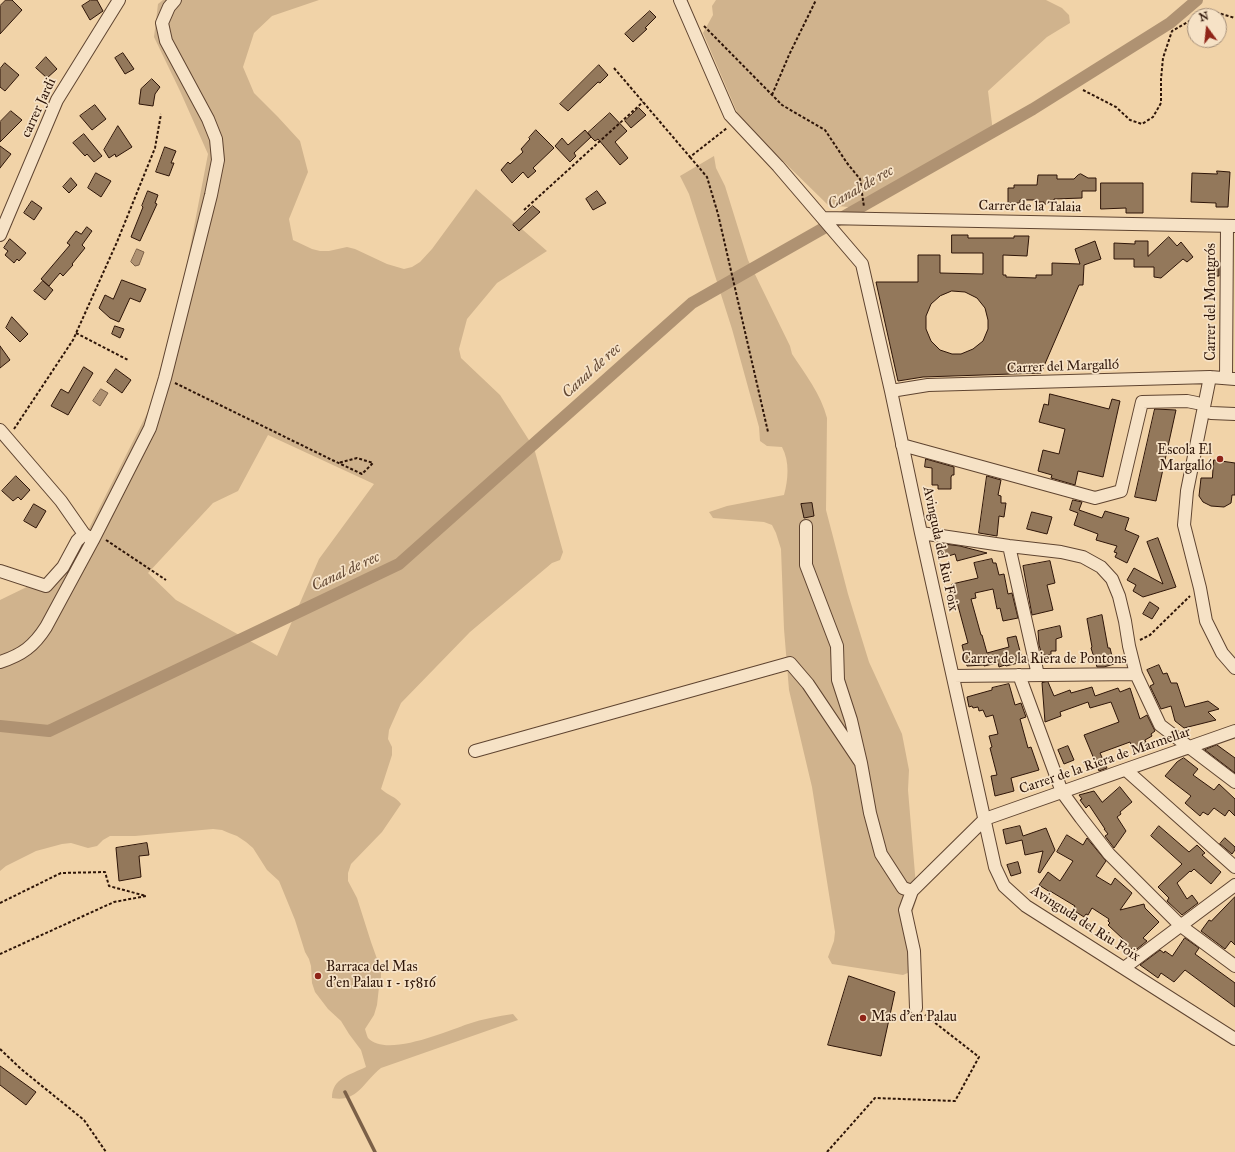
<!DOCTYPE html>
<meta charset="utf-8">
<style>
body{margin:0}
#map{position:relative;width:1235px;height:1152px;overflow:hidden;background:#f1d3a8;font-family:"IM FELL Great Primer",serif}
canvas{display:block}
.north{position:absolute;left:1187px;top:8px;width:40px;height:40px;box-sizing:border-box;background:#f6e2c6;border:1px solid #a6907a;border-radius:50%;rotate:345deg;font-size:11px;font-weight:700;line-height:16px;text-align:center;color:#2e1508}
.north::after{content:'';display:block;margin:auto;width:14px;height:18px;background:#8f2418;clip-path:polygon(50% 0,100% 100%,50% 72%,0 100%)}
</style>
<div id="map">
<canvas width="1235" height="1152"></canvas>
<div class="north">N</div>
</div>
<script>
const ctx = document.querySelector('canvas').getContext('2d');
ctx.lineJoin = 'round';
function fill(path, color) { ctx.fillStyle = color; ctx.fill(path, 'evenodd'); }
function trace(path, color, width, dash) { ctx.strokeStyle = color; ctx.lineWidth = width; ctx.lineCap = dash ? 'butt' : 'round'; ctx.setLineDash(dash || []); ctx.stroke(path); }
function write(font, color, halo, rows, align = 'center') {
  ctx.font = font + ' "IM FELL Great Primer",serif'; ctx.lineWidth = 3.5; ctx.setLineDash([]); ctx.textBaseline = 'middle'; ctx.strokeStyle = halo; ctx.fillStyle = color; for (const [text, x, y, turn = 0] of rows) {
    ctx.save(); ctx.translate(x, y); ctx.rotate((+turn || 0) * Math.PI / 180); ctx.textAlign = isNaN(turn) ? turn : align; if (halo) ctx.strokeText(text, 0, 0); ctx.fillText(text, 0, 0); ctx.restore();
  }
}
fill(new Path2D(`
 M163,0h156l-47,16 -18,17 -11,34 11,26 24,24 22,24 8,31 -19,47 4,21 19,9 8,2h9l18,-4 8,2 32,15 17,5 8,-2 8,-5 12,-13 44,-60 71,62 -50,32 -30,36 -8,30 2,9 39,37 34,53 29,104 -3,8 -8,3 -82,69 -69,71 -12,27 -1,9 4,8v8l-11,34c8,7 14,7 20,15l-19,28 -31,32 -3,9v8l9,17 14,44 10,28v8l-2,9 -2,18 -3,10 -9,14c1,3 2,7 3,9 18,20 79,-7 100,-14 15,-5 30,-8 45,-10l5,6 -137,48c-17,13 -23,35 -49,30 0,-20 18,-23 34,-31l-5,-17 -12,-16 -8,-13 -13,-12 -13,-17 -3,-9 -1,-17 -2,-7 -4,-7 -10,-32 -16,-39 -12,-11 -14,-22 -7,-6 -9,-6 -8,-3 -7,-3 -9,-1 -78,7h-25l-7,4 -6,6 -9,2 -17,-5 -9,1 -26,7 -30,15 -6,5v-271l70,-34 95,-188 43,-224 -28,-63 -26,-54 4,-33zM268,435l106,49 -55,75 -42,97 -101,-56 -28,-27 65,-70 25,-12z
 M716,0h330l16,8 7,7 1,8 -23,14 -59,54 5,41 -125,77 -40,-4 -88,-86 -37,-86 10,-18 -1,-9z
 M714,156l2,12 9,18 23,74 42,86 2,8c13,20 29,40 35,64l-1,92 22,84 21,68 33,72 7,36 -1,20 9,108 -5,16 -2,58 -7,3 -71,-11 -4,-7 6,-16 1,-9 -23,-145 -23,-97 -5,-61 -3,-80 -5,-16 -4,-8 -8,-3 -51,-4 -4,-6 18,-6 57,-11c4,-15 6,-33 -2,-48l-15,-1 -7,-5 -1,-14 -27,-98 -43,-135 -9,-18z`), '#d0b38d');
const water = new Path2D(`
 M137,249l7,3 -5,13 -4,1 -4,-4z
 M101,389l7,4 -8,13 -7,-5z`);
fill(water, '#af9272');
trace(water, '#7b6048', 1);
trace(new Path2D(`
 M345,1092l30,60`), '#7b6048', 3.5);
trace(new Path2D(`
 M0,726l49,5 350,-167 293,-261 341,-194 137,-86 27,-23`), '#af9272', 12);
const building = new Path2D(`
 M6,0h6l10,10 -22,24v-28z
 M91,0h6l6,11 -13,9 -8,-14z
 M650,11l6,6 -11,11 2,1 -14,13 -8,-8z
 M123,53l11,16 -9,5 -10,-16z
 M46,57l11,12 -10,9 -11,-10z
 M5,63l14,12 -14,16 -5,-4v-18z
 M599,65l9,10 -8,8 -2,-1 -30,29 -8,-7z
 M152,79l8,8 -5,7 -2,12 -14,-2 2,-15z
 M95,105l11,14 -14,11 -12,-14z
 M639,108l7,7 -15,13 -6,-7z
 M11,111l11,9 -22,22v-20z
 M610,113l17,18 -12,11 13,16 -8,7 -22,-26 -3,2 -4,-4 -17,16 2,3 -6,6 -15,-16 7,-8 6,7 17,-15 6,7 -3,-4z
 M118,126l14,21 -16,10 -1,-3 -6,4 -5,-8z
 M536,130l18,18 -21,20 3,3 -8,7 -5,-6 -11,11 -11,-13 7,-8 2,2 13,-12 -2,-3 9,-10 -1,-1z
 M84,134l18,22 -8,6 -7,-8 -2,2 -12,-13z
 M0,146l11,8 -11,14z
 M165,147l11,4 -5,12h3l-5,13 -13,-4z
 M1217,171l13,1 -2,35h-12v-4l-25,-1 1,-29 25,1z
 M96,173l15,8 -10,16 -13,-9z
 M1081,174l7,4h8v13h-14v7l-28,1v5h-10v-2h-7v-2h-17v3h-12v-15h6v-3h23l1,-10h19v4h17l4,-4z
 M71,178l6,7 -8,8 -6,-6z
 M1101,183h42v30h-17v-5l-25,1z
 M148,191l10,4 -3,8 2,1 -17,37 -9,-4 12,-30 -1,-1z
 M597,191l9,12 -13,7 -7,-11z
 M32,201l10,7 -8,12 -10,-7z
 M533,206l7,6 -21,19 -6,-6z
 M87,227l5,4 -10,14 3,3 -13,16 1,1 -10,11 -3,-3 -11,13 -8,-7 29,-34 -3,-2 9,-12 5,3z
 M952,235h16v3h46v-2h15l-2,20 -24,-1v20h3v2l30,1v-3h16v-12l28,1 -5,-15 20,-8 6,18 -17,6 -1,20h-4l-38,88 -118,4 -25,4 -22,-99h42v-27h22v18l43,1v-21h-31zM952,291l13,1 12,6 8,10 3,12v9l-5,12 -10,8 -12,5h-9l-12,-4 -9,-9 -5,-12v-13l5,-12 9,-8z
 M1169,237l8,9 4,-4 12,15 -6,5 -4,-3 -22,19 -7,-1v-10h-20v-8h-20v-16l21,1v-3h13v15z
 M10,239l16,14 -7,8 -2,-2 -3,4 -9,-8 3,-4 -4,-3z
 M1209,266h10v10h-10z
 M122,280l24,9 -6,13 -10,-4 -11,24 -9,-4 -11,-10 6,-13 8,4z
 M43,281l10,9 -8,10 -11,-9z
 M12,317l16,17 -8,8 -14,-14z
 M115,326l9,3 -4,9 -8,-4z
 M0,346l10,14 -10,8z
 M84,367l9,6 -25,42 -17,-9 10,-17 7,4z
 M116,369l15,11 -9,13 -15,-11z
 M1050,394l59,15 3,-10 8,2 -17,76 -25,-6 -3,14 -24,-7 1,-3 -14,-4 5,-21 16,4 6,-25 -26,-7 5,-18 4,1z
 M1155,409l21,1 -20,91 -21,-4z
 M926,459l28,8v8h-2l-1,2v12h-13v-4h-6v-17l-7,-1z
 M1214,460l21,3v32h-3l-1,8 -7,4 -13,-1 -8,-4 -4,-6 2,-18h11z
 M16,476l14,14 -9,10 -3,-3 -5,4 -11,-10z
 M987,476l14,4 -3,15 3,1v7h5l-2,14 -5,-1 -2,20 -18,-3z
 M1073,500l9,2 -3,8 23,8 3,-7 24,7 -4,12 14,6 -12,27 -12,-6 2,-4 -3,-1 3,-6 -21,-6 2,-6 -24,-9 4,-12 -8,-3z
 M812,503l2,13 -10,2 -3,-14z
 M34,504l12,7 -10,17 -12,-7z
 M1032,512l20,5 -5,17 -20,-5z
 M1158,538l18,49 -33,10 -10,-6 3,-6 -9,-5 7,-12 29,16 -16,-42z
 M937,543l23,3 27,7 -30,8 -2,-7 -10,3 -1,-2 -3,1z
 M992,559l1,4h3l3,12 5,-1 4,20 4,-1 6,25 -15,3 -3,-13 -3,1 -4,-20 -18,4 1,5 -5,1 10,36h1l5,18 22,-6 -2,-9 9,-2 5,19 -5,1 2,7 -12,3 -1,-1 -6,2 -1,-4 -14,3v-1l-17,1 -5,-21 6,-2 -11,-41 -7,1 -2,-11 4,-1v-7l26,-6 -4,-15z
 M1050,561l5,22 -8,2 6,25 -21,5 -9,-49z
 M1150,602l9,6 -7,11 -9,-5z
 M1102,615l6,33h2l4,16 -10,3h-7l-6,-19 1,-1 -5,-28z
 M1060,626l2,11 -6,2v12h-5v4h-9l-3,-10 -1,-14z
 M1159,665l4,9 4,-1 4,10h6l8,24 23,-6 11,8 -11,3 8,8 -32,8 -9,-7 -4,-15 -10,3 -11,-23 4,-2 -7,-14z
 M1048,682l6,14 16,-6 1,3 21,-6 3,9 23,-8 2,4 10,-4 10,31 7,-4 8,16 -4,3 1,2 -7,4 2,5 -14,6 -3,-9 -30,11 7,15 -8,3 -15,-36 35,-13 -8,-20 -21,6 -2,-6 -28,10 1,4 -16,6 -3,-39z
 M1009,684l6,21 6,-2 5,14 -6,2 8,29 3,-1 8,23 -28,8 3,13 -19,5 -4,-20 6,-1 -7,-27 2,-1 -3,-11 9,-2 -5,-19 -7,2 -3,-7 -4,1 -1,-4 -5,1 -1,-2 -3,1 -2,-10 25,-7v-2z
 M1217,745l18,13v15l-30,-23z
 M1068,746l6,14 -10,4 -6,-14z
 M1184,758l14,11 -5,6 21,15 5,-6 16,15v17l-6,-6 -4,6 -11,-8 -6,7 -5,-3 -3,4 -15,-13 6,-7 -26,-20 12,-14z
 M1120,787l12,15 -12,10 1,2 -4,3 9,14 -12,17 -9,-12 3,-2 -4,-5h1l-16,-24 -3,3 -6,-8 2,-1 -3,-4 15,-4 8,11z
 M1020,826l3,10 23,-8 9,22 -15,23 -2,-1 5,-21 -18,4 -3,-15 -16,4 -3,-14z
 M1159,826l30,26 8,-7 8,8 -3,2 19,17 -10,12 -17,-15 -3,3 -1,-1 -13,12 10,16 5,-4 6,8 -16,12 -15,-14 2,-3 -11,-11 24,-23 -31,-28z
 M1067,835l16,10 4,-7 19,23 -10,15 15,9 4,-7 17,15 -12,17 24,-6 1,4 14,14 -16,16 4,3 -10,8 -2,-2 -5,2 -6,-5 -1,-5 -15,-14 2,-2 -2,-2 1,-2 -17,-11 -4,7 -2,-1 -2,3 -11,-7 2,-4 -25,-15v1l-11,-7 9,-13 12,9 13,-20 -16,-9z
 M1225,838l10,9v3l-3,4 -12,-10z
 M147,843l2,12 -10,1 2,21 -22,4 -3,-33z
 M1018,862l3,11 -10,3 -4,-11z
 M1235,897v48l-4,-4 -6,8 -24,-18 8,-11 2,1z
 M1185,938l14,10 -4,6 40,29v24l-50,-37 -11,12 -13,-9 -3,5 -18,-13 20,-15 4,3 1,-2 7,5z
 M849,976l46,16 -14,64 -53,-11z
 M0,1066l36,26 -10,13 -26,-20z`);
fill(building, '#93785b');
trace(building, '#2e1508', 1);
const minor = new Path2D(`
 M680,0l50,115 48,51 84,98 29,127 30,142 74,334 9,19 22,20 209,133
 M824,218l411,8
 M0,235l57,-135 62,-100
 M1210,377l-23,114 -3,34 16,63 6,33 16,32 13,15
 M1226,378l1,-152
 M891,391l37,-6 282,-8 25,2
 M1211,413l24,1
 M0,430l61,71 23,33 9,6
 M902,445l193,53 26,-7 21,-89 45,-1 10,2
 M806,526v39l31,81 1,34 13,40 10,43 9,50 11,41 22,34 9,3
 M921,533l88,13 52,6 22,5 18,10 11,12 7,17 6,25 4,25 7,28 24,51 75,57
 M1009,546l29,129
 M0,571l46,15 17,-19 14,-26 7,-7
 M0,662c22,-7 34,-16 46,-35l47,-87 57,-112 15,-50 46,-183 7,-35 -2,-21 -8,-20 -42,-78 -4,-18 7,-16 6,-7
 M1019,675l43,117 19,26 28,36 72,72 54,40
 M953,676l183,-2
 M475,751l315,-88 18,21 53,79
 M1126,770l109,97
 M1124,968l111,-83
 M916,1008l-2,-57 -9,-41 7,-19 73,-72 250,-88`);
trace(minor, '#5f4430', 14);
trace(new Path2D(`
 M1198,16l10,-6 27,8
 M704,26l78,79 43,25 22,33 13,16 4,28
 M614,68l76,89 37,-29
 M1083,90l33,17 14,13 12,4 11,-7 8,-14v-24l2,-21 9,-27 23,-13
 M772,95l17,-40 27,-55
 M690,157l17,20 11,37 50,218
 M524,210l119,-108
 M76,333l52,27
 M175,383l155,76 32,15 11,-11 -16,-5 -19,5
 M14,429l59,-89 44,-98 38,-94 6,-34
 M106,540l60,40
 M1140,640l10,-5 40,-39
 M0,903l61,-30 44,-1 4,14 37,10 -32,6 -114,52
 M0,1049l21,20 63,51 22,32
 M827,1152l48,-54 80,3 24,-44 -54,-42`), '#2e1508', 2, [3, 2]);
trace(minor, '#f6e2c6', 12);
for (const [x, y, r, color] of [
 [1220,459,4,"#8f2418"],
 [318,976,4,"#8f2418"],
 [863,1018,4,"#8f2418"]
]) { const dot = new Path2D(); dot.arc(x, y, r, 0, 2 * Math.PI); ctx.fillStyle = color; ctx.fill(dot); trace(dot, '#f6e2c6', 1.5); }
write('14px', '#2e1508', '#f6e2c6', [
 ["carrer Jardi",39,108,-65],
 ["Carrer de la Talaia",1030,207,1],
 ["Carrer del Montgrós",1212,302,-90],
 ["Carrer del Margalló",1063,367,-2],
 ["Avinguda del Riu Foix",940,549,78],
 ["Carrer de la Riera de Pontons",1044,660],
 ["Carrer de la Riera de Marmellar",1105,761,-19],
 ["Avinguda del Riu Foix",1085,924,33]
]);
write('14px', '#2e1508', '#f6e2c6', [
 ["Escola El",1212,451,"right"],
 ["Margalló",1212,467,"right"],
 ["Barraca del Mas",326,968],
 ["d'en Palau 1 - 15816",326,984],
 ["Mas d'en Palau",871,1018]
], 'left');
write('italic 15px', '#624732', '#f6e2c6', [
 ["Canal de rec",861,188,-30],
 ["Canal de rec",592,371,-42],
 ["Canal de rec",346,572,-25]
]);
</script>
